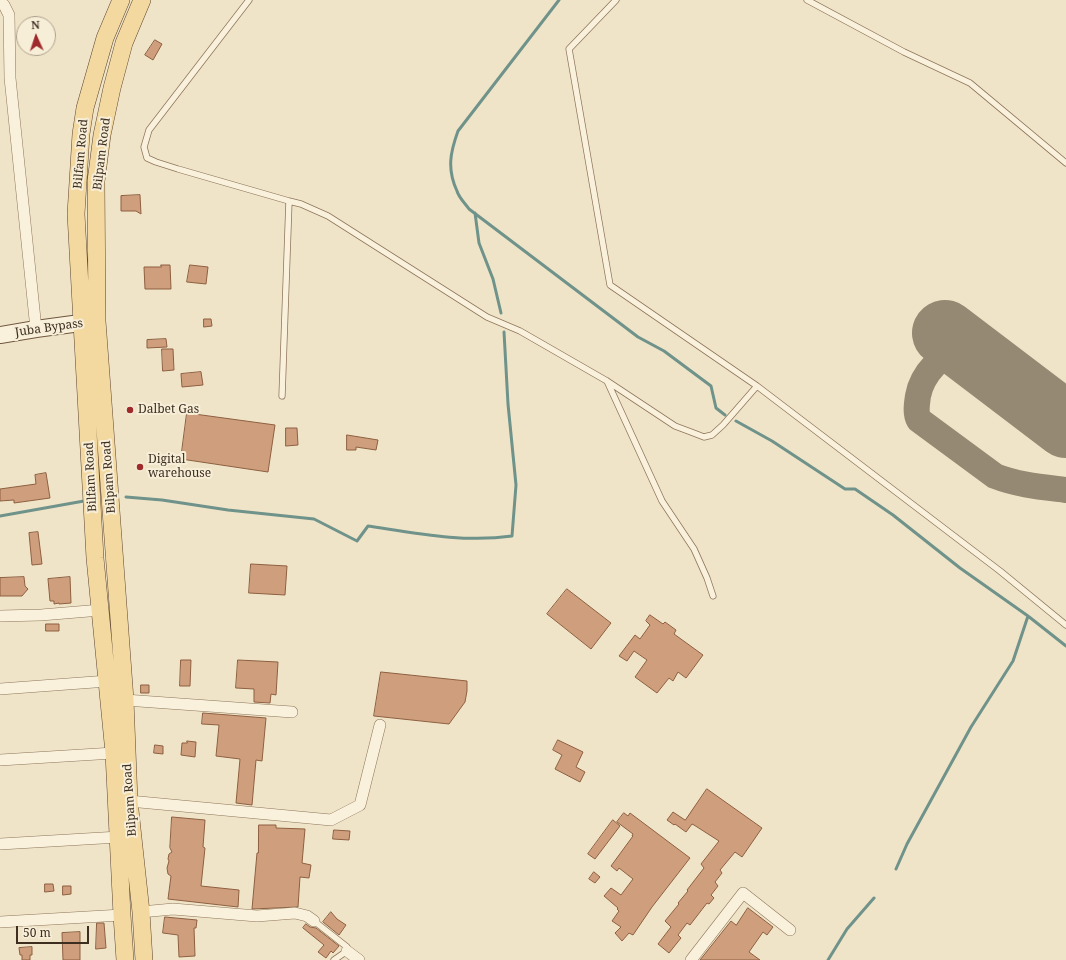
<!DOCTYPE html>
<style>
body{margin:0}
#map{position:relative;width:1066px;height:960px;overflow:hidden;background:#f0e4c8;font-family:"Noto Serif",serif}
canvas{display:block}
.north{position:absolute;left:16px;top:16px;width:40px;height:40px;box-sizing:border-box;background:#f7eed8;border:1px solid #ada18e;border-radius:50%;rotate:357deg;font-size:11px;font-weight:700;line-height:16px;text-align:center;color:#3d2e20}
.north::after{content:'';display:block;margin:auto;width:14px;height:18px;background:#9e2a2b;clip-path:polygon(50% 0,100% 100%,50% 72%,0 100%)}
.scale{position:absolute;left:16px;top:926px;width:73px;height:18px;box-sizing:border-box;border:2px solid #3d2e20;border-top:0;padding-left:5px;font-size:12px;line-height:14px;white-space:nowrap;color:#3d2e20;-webkit-text-stroke:3px #f7eed8;paint-order:stroke}
</style>
<div id="map">
<canvas width="1066" height="960"></canvas>
<div class="north">N</div>
<div class="scale">50 m</div>
</div>
<script>
const ctx = document.querySelector('canvas').getContext('2d');
ctx.lineJoin = 'round';
function trace(path, color, width, dash) { ctx.strokeStyle = color; ctx.lineWidth = width; ctx.lineCap = dash ? 'butt' : 'round'; ctx.setLineDash(dash || []); ctx.stroke(path); }
function fill(path, color) { ctx.fillStyle = color; ctx.fill(path, 'evenodd'); }
function write(font, color, halo, rows, align = 'center') {
  ctx.font = font + ' "Noto Serif",serif'; ctx.lineWidth = 4; ctx.setLineDash([]); ctx.textBaseline = 'middle'; ctx.strokeStyle = halo; ctx.fillStyle = color; for (const [text, x, y, turn = 0] of rows) {
    ctx.save(); ctx.translate(x, y); ctx.rotate((+turn || 0) * Math.PI / 180); ctx.textAlign = isNaN(turn) ? turn : align; if (halo) ctx.strokeText(text, 0, 0); ctx.fillText(text, 0, 0); ctx.restore();
  }
}
trace(new Path2D(`
 M559,0l-101,131c-8,22 -11,38 -1,60 2,7 8,12 12,18l169,128 26,14 47,35 5,22 9,7
 M475,213l4,30 14,36 8,34
 M736,421l36,20 73,48h10l38,26 67,53 68,48 38,30
 M126,497l36,3 66,10 86,9 43,22 11,-15c47,7 96,17 144,10l4,-51 -8,-81 -4,-72
 M0,516l84,-15
 M896,869l11,-25 64,-117 42,-66 15,-45
 M828,960l19,-31 27,-31`), '#6f938a', 3);
trace(new Path2D(`
 M1037,404c-6,-15 -11,-31 -24,-42 -6,-6 -13,-9 -21,-11 -8,-2 -20,-4 -28,-3 -22,4 -42,26 -46,48 -1,7 -3,17 1,24l76,56c23,9 47,11 71,14`), '#968974', 26);
trace(new Path2D(`
 M945,333l121,92`), '#968974', 66);
const building = new Path2D(`
 M155,40l7,4 -9,16 -8,-5z
 M140,195l1,19 -5,-3h-15v-15z
 M161,265h9l1,24h-26l-1,-22h17z
 M190,265l18,2 -2,17 -19,-2z
 M204,319h7l1,7 -8,1z
 M166,339l1,8 -20,1v-8z
 M162,349h11l1,21 -11,1z
 M201,372l2,13 -21,2 -1,-13z
 M187,413l88,12 -7,47 -87,-13z
 M286,428h11l1,17 -12,1z
 M347,435l31,5 -2,10 -20,-3v3h-9z
 M46,473l4,25 -36,5v-3l-14,1v-12l36,-5 -1,-9z
 M38,532l4,32 -10,1 -3,-32z
 M251,564l36,2 -2,29 -36,-2z
 M24,577l1,9 3,3 -6,7h-22v-18z
 M70,577l1,26 -12,1v-1l-5,1v-3h-4l-2,-22z
 M567,589l44,34 -20,26 -44,-35z
 M650,615l13,9 2,-2 11,8 -2,4 29,21 -17,23 -8,-6 -5,9 -4,-3 -12,15 -22,-16 12,-17 -13,-9 -7,10 -8,-5 16,-21 5,4 10,-14 -4,-4z
 M46,624h13v7h-13z
 M181,660h10l-1,26h-10z
 M238,660l40,2 -2,33 -5,-1 -1,9 -16,-1v-13l-18,-1z
 M381,672l86,9v10l-2,11 -16,22 -75,-8z
 M141,685h8v8h-8z
 M203,713l63,5 -4,43 -6,-1 -4,45 -16,-2 4,-44 -24,-3 3,-31 -17,-1z
 M558,740l25,12 -7,15 9,5 -5,10 -25,-13 7,-14 -9,-5z
 M187,741l9,1 -1,15 -14,-2 1,-12h5z
 M155,745l8,1v8l-9,-1z
 M707,789l55,39 -20,29 -7,-5 -15,18 2,3 -7,9 3,4 -7,9 3,3 -5,6 -2,-1 -17,22 -3,-2 -9,12 3,3 -12,15 -11,-9 13,-17 -6,-6 14,-17 -1,-1 10,-12 -1,-1 17,-22 -3,-4 18,-23 -25,-16 -2,-1 -6,8 -11,-8 -1,1 -7,-5 6,-8 12,8z
 M624,813l4,3 2,-3 60,45 -38,49 -19,28 -4,-2 -7,8 -7,-8 6,-6 -9,-6 7,-10 -2,-2 1,-1 -14,-12 7,-8 10,7 12,-16 -14,-11 -2,3 -6,-5 22,-30h-1l1,-2 -16,-12z
 M172,817l33,3 -2,27 2,1 -4,38 38,4 -1,17 -70,-8 3,-23 -3,-2 -1,-6 2,-7 -1,-2 1,-5 3,-2 -2,-4z
 M613,820l7,6 -25,33 -7,-5z
 M259,825h17v3l29,1 -3,34 9,2 -2,13 -9,-1 -2,30 -46,2 5,-56h1z
 M334,830l16,1 -1,9 -16,-1z
 M594,872l6,5 -5,6 -6,-4z
 M45,884h8l1,7 -9,1z
 M63,886h8v8l-8,1z
 M748,908l25,19 -6,8 -4,-3 -14,20 11,8h-60l31,-39 5,4z
 M331,912l6,7 9,6 -7,10 -16,-13z
 M165,917l32,3 -1,8h-2l1,28 -16,1 -1,-22 -15,-2z
 M97,923h7l2,25 -10,1z
 M306,924l4,3 6,1 23,18 -6,7 -2,-2 -5,7 -8,-6 6,-7 -21,-17z
 M80,932v28h-17l-1,-27z
 M32,947v8h-2v5h-8v-5h-2l-1,-7z`);
fill(building, '#cf9f7d');
trace(building, '#8d5f41', 1);
const service = new Path2D(`
 M249,0l-100,130 -5,17 3,11 9,4 22,7 111,32 12,3 27,12 159,101 33,14 87,50 68,45 16,6 13,5 8,-2 11,-10 34,-39
 M616,0l-47,49 41,236 147,101 243,185 66,54
 M807,0l97,52 66,31 96,80
 M607,381l55,120 32,48 13,29 6,18
 M282,396l7,-195
 M314,921l33,26v4l-13,9`);
const minor = new Path2D(`
 M0,2l4,3 5,10 1,63 26,251
 M0,616l41,-1 60,-5
 M0,689l108,-8
 M125,700l167,12
 M0,760l114,-7
 M129,801l202,19 29,-15 20,-80
 M0,844l119,-7
 M141,912l32,-3 84,7 38,-3 12,3 7,5
 M0,922l122,-7
 M347,951l12,9
 M691,960l52,-67 47,37`);
const secondary = new Path2D(`
 M0,335l36,-6 59,-8`);
const primary = new Path2D(`
 M121,0l-16,38 -20,70 -4,26 -5,80 19,344 19,195 8,162 3,45
 M142,0l-18,43 -12,45 -10,47 -6,46 1,140 28,379 4,101 12,111 3,48`);
trace(service, '#8d765c', 7);
trace(minor, '#8d765c', 12);
trace(secondary, '#6f573f', 18);
trace(primary, '#5b4430', 18);
trace(service, '#faf1dc', 5.5);
trace(minor, '#faf1dc', 11);
trace(secondary, '#faf1dc', 16);
trace(primary, '#f3d9a0', 17);
for (const [x, y, r, color] of [
 [130,410,4,"#9e2a2b"],
 [140,467,4,"#9e2a2b"]
]) { const dot = new Path2D(); dot.arc(x, y, r, 0, 2 * Math.PI); ctx.fillStyle = color; ctx.fill(dot); trace(dot, '#f7eed8', 1.5); }
write('12px', '#3d2e20', '#f7eed8', [
 ["Bilfam Road",81,154,-85],
 ["Bilpam Road",102,154,-83],
 ["Juba Bypass",49,328,-8],
 ["Bilfam Road",91,477,-93],
 ["Bilpam Road",109,477,-94],
 ["Bilpam Road",130,800,-94]
]);
write('12px', '#3d2e20', '#f7eed8', [
 ["Dalbet Gas",138,410],
 ["Digital",148,460],
 ["warehouse",148,474]
], 'left');
</script>
